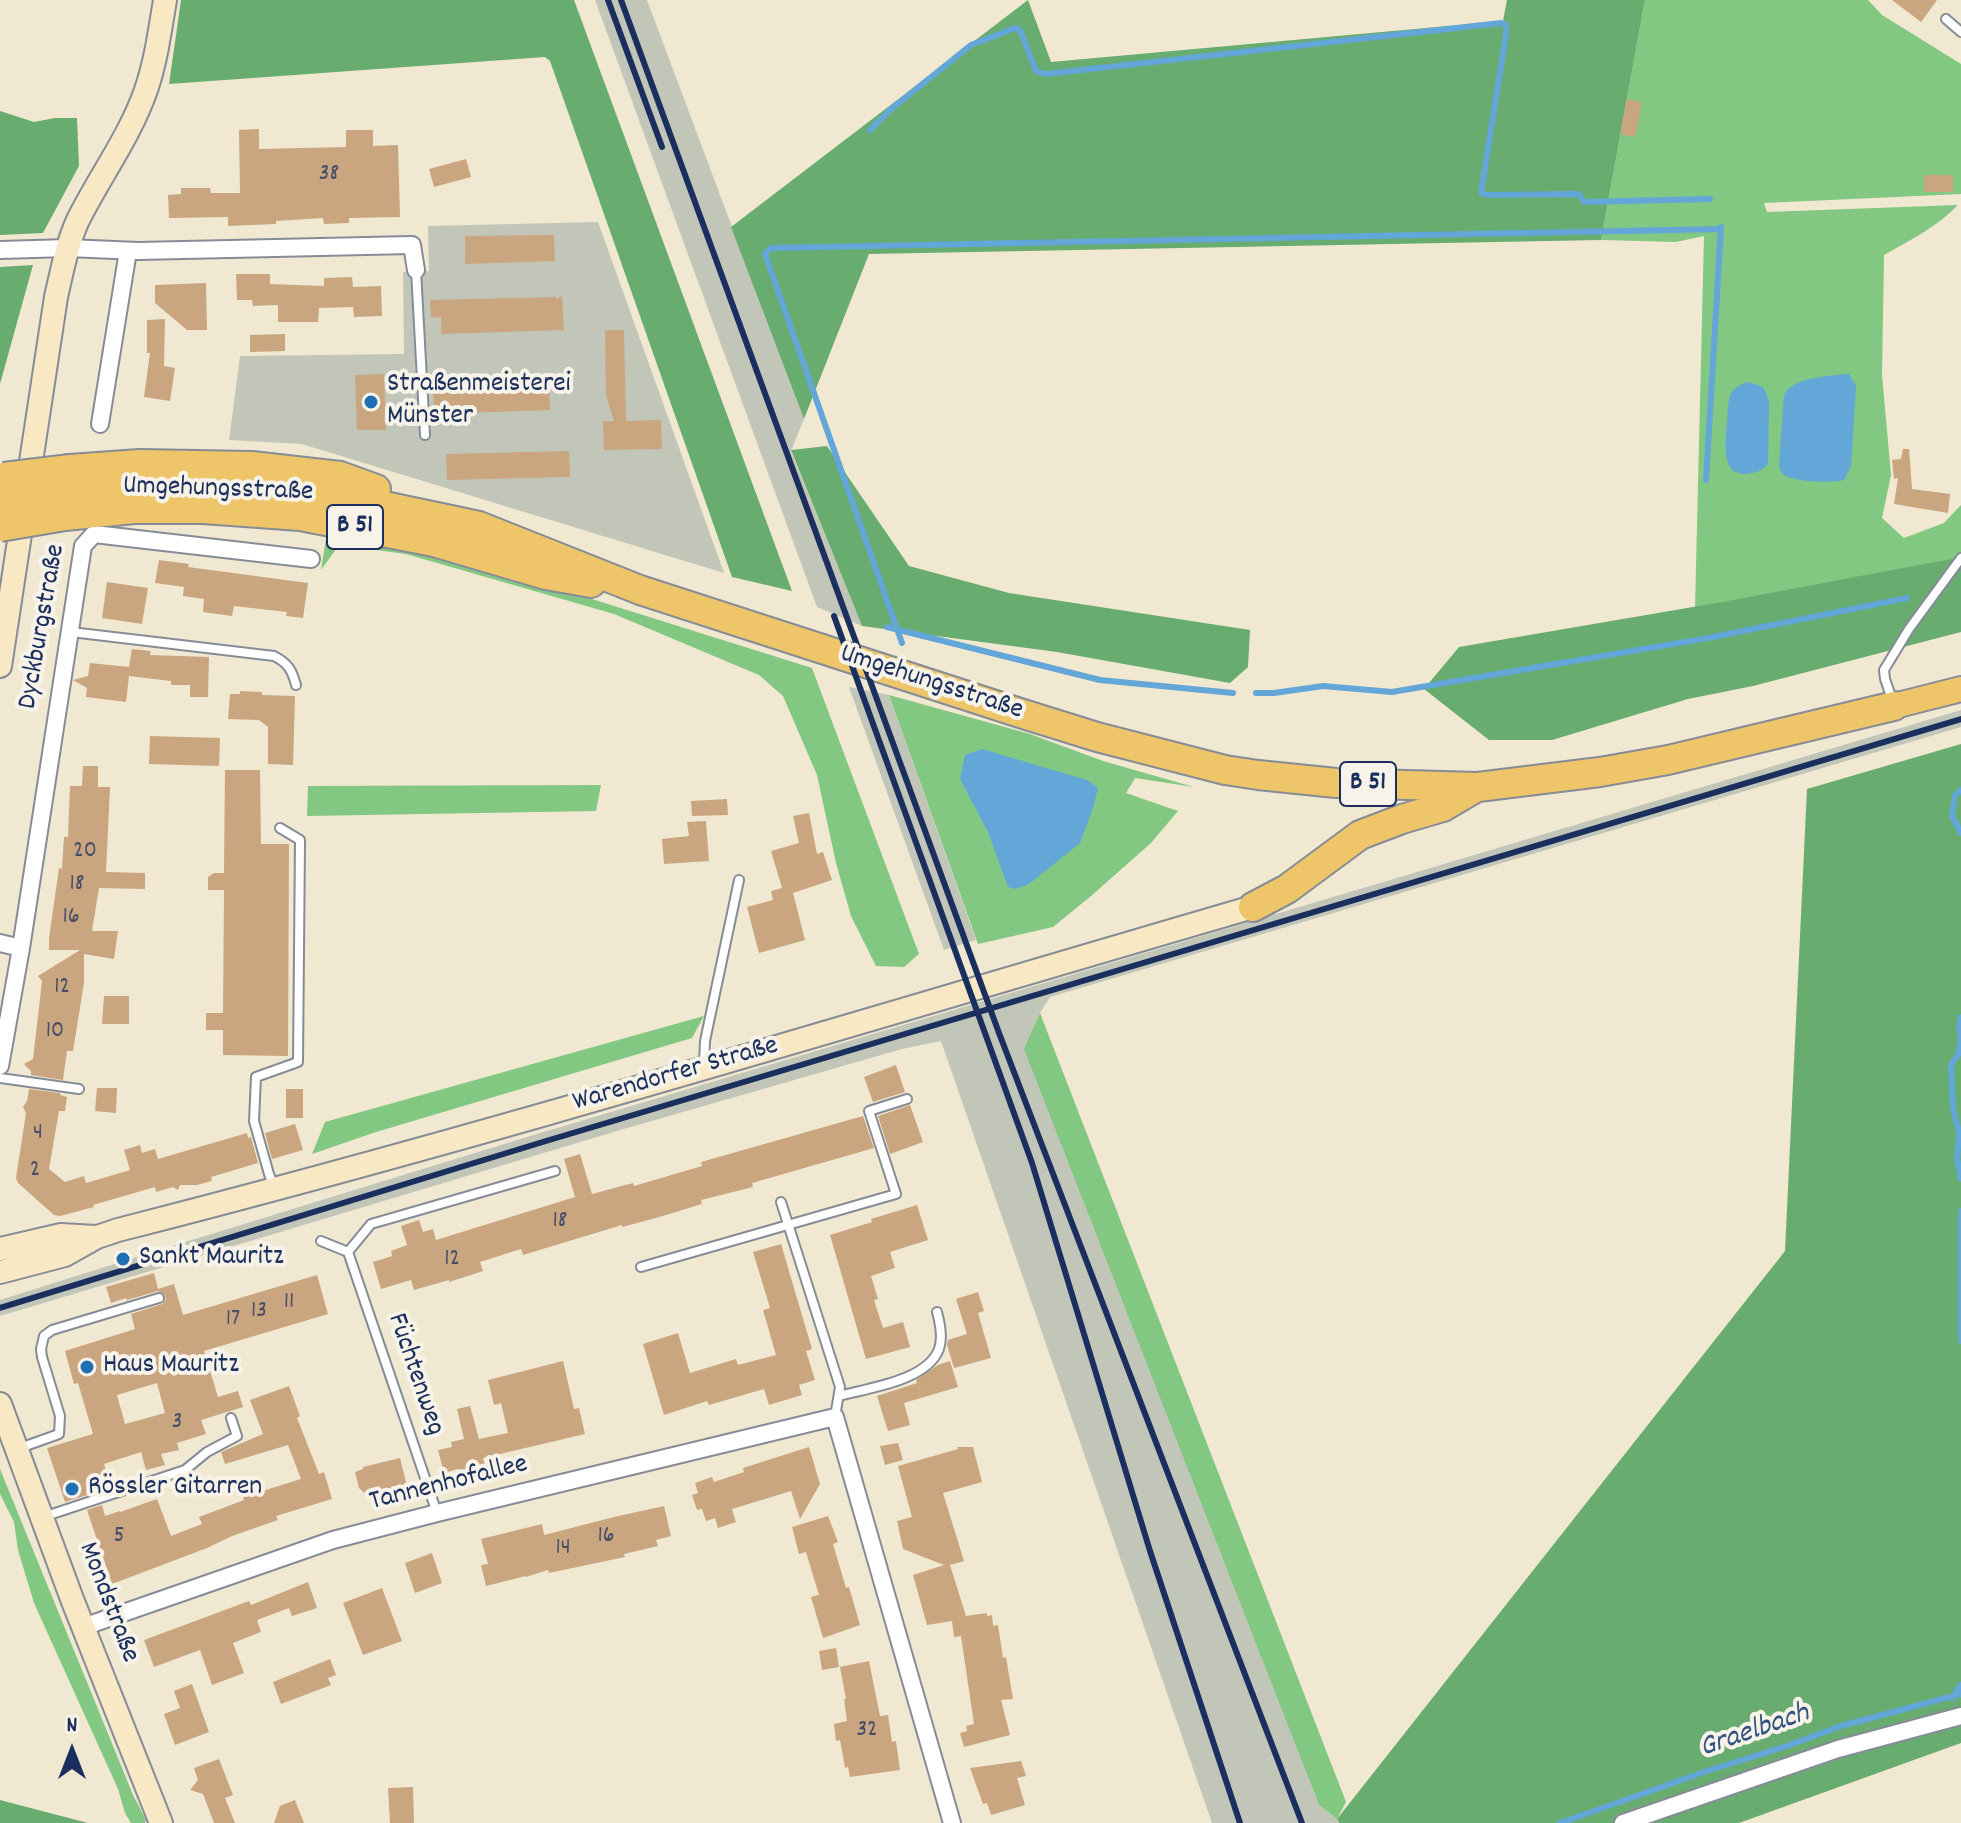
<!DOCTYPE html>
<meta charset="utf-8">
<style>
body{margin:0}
#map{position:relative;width:1961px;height:1823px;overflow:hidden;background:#f0e8d0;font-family:Dekko,sans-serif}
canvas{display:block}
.north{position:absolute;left:32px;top:1711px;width:80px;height:80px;-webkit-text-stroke:6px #f7f3e8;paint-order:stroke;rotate:0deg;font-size:22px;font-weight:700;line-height:32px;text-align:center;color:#1b2f5e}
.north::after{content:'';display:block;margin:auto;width:28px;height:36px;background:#1b2f5e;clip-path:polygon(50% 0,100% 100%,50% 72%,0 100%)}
</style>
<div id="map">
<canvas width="1961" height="1823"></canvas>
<div class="north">N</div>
</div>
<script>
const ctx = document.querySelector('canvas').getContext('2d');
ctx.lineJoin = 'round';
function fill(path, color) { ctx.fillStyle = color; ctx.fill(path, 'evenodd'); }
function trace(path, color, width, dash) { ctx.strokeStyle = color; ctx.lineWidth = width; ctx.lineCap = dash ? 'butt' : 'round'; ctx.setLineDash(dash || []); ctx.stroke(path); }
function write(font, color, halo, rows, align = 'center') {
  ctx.font = font + ' Dekko,sans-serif'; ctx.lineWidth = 8; ctx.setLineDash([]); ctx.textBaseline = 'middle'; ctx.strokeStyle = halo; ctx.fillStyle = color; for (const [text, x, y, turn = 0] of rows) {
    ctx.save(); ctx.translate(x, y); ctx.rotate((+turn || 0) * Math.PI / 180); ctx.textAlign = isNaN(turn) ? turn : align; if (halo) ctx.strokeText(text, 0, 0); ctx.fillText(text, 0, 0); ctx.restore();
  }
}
fill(new Path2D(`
 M595,0h52l157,419 -13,32 71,175 -45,-19z
 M598,222l126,351 -422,-129 -73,-4 11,-84 164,-2 -1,-82 26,-1 -1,-45z
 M849,687l40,8 87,245 -32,10z
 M1961,710v17l-911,270 -10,16 -14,35 293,757 18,14 1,4h-126l-271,-782 -39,8 -285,82 -617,185v-16l143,-45 384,-118z`), '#c2c6b9');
fill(new Path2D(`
 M1645,0h223l14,15 79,49v130l-197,9 3,9 191,-7c-21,22 -48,35 -74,50l-2,120 9,100 -9,43 22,20 40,-15 17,-18v52l-266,52 9,-373 -28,6 -75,-2z
 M327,532l83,10 402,126 107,286 -15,13 -28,-1 -25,-50 -15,-53 -19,-88 -34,-79 -24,-21 -145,-61 -208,-60 -67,-9 -18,25z
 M889,695l141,39 73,27 91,26 -59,-9 -9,15 52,18 -27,32 -60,53 -38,31 -75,17z
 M601,785l-5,26 -289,5 1,-30z
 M1040,1013l306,789 -9,17 -18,-14 -295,-756z
 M704,1016l-12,22 -316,94 -64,22 13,-32z
 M0,1469l133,326 13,25 -1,3h-14l-6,-10 -7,-24 -84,-186 -16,-53 -4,-28 -14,-28z`), '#82c782');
fill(new Path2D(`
 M181,0h393l218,591 -60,-14 -182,-516 -5,-4 -376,27z
 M1028,0l23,62 452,-41 4,-21h138l-44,240 -732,14 -65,165 -73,-192z
 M0,111l34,11 21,-4h22l2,48 -36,67 -43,2z
 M33,265l-33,119v-117z
 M827,446l82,120 100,27 241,37 -2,37 -18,16 -173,-31 -195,-26 -71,-176z
 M1961,557v75l-208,54 -65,13 -136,41h-63l-65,-51 35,-42 269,-46z
 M1961,744v999l-222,80h-400l-2,-4 448,-568 22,-462z
 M0,1800l88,23h-88z`), '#69ac70');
fill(new Path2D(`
 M1844,374h5l7,12 -5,80 -7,14c-11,3 -50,2 -60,-5 -4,-3 -4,-6 -5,-11l5,-69c9,-18 42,-18 60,-21z
 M1748,382l15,5 6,13 -1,64c-5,5 -9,8 -16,9 -32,8 -27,-31 -25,-50 1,-10 0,-24 5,-31 4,-6 10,-8 16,-10z
 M982,749l105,31 11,8 -5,20 -13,35 -51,41 -13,5 -8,-2 -20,-55 -28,-53 5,-24z`), '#63a7d8');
trace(new Path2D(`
 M870,130l20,-20 81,-65 44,-17 5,2 16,41 10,3 455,-51 5,2v9l-25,159 6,2 92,-1 5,8 126,-3
 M1706,480l15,-253
 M887,627l213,53 133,13
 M902,643l-137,-389 6,-6 950,-19
 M1256,693h18l49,-7 69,6 316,-54 199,-40
 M1961,790l-6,5 -3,21 9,17
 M1961,1017l-2,9 2,13 -3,16 -7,10 2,43 6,25 -2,26 4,20
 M1961,1211v130
 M1952,1698l9,-13
 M1560,1823l144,-51 83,-26 54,-20 120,-32`), '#63a7d8', 6);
fill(new Path2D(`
 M1892,0h45l-16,22z
 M1627,99l15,3 -7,35 -15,-3z
 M259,129v20l87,-2v-17h27v16l25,-1 2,72 -51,1v5l-25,1 -1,-6 -47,3v3l-48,2v-9l-59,1 -1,-23 13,-1v-6h29l1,5h29l-1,-63z
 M466,159l5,18 -37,10 -5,-18z
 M1924,175h29v17h-29z
 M554,235l1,26 -90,3v-28z
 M236,274h34v10l54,2v-8l28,-1 1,10 28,-1 1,30 -28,1 -1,-10 -34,1 -1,14h-40v-17l-25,1 -1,-6h-15z
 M206,283l1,47h-20l-32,-27v-18z
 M562,296l2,34 -123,4v-17l-10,1 -1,-18 126,-3v2z
 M165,319l-1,47 11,2 -5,33 -26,-4 6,-44h-3v-33z
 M605,330h19l2,91 35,-1 1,29 -58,1 -1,-29h11l-8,-26z
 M285,334v17l-35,1v-17z
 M384,374l2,56h-29l-2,-55z
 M526,377v5l23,-1 1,29 -116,4 -1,-34z
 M1903,449h6l3,40 38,5 -2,19 -54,-9 4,-26 -4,1 -2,-19 9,-1z
 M569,451l1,26 -123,3 -1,-26z
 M159,560l30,4 -1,3 120,16 -5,35 -17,-2 1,-4 -53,-6 -2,10 -29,-4 1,-13 -21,-3 1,-9 -29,-4z
 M107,582l41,6 -6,36 -40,-6z
 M132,649l19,2 -1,4 59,2 -1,40h-18v-12h-19v-4l-42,-5 -3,26 -40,-5 1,-9 -14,-8 15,-4 2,-13 39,4z
 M240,691l22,1v3l33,1 -2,69 -25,-1v-37l-9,-7 -31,-1 2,-25h10z
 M150,736l70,2 -1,28 -70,-2z
 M83,766h15v21h12l-4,85 39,1v16l-46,-1 -7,43h26l-4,28 -30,-5v29l-11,68h-6l-4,29 -32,-5v-4l-7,-7 9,-5 9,-78 -4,-5 42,-26h-31v-12l10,-70 3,1 2,-32h4l2,-51h12z
 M225,770h35l1,74h28l-1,212 -65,-1v-25h-17v-17h17l1,-123h-16v-13l6,-4h10z
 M727,799l1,16 -36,1 -1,-15z
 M809,813l8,41 6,-2 9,28 -39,13 12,47 -46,13 -12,-46 26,-7 -2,-9 11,-3 -11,-37 28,-8 -6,-27z
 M706,821l3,40 -45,3 -2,-25 27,-3 -2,-14z
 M104,996h25v28h-27z
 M896,1065l9,27 -32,10 -9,-25z
 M97,1088h20l-1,25 -21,-2z
 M29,1089l31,4v2l7,2 -2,14h-6l-10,58 16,13 19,-6 2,7 44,-13 -6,-20 16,-5 2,8 13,-4 3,10 89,-26 1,5 3,-1 7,26 -47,14 1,4 -15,4h-17l-2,5 -5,-3 -17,5 -1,-5 -62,18 1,2 -34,9 -6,-1 -36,-32 -2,-5 10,-65 -3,-6 4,-6z
 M286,1089h17v29h-17z
 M910,1105l13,37 -33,12 -12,-38z
 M863,1116l11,32 -122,35 1,4 -52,13 1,4 -46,14 -34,9v-2l-99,30 -2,-6 -41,13 3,9 -34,11v-2l-35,10 -3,-10 -30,9 -8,-27 19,-6 -1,-5 16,-6 -6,-19 18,-6 4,12 10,-3 3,11 139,-43 -11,-38 16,-5 12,40 41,-11 1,3 68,-20 -1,-4z
 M295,1124l8,26 -31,9 -7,-26z
 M917,1205l11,35 -38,12 5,16 -24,8 7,23 -4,1 9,28 20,-6 7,25 -44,12 -36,-124 42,-13 -1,-3z
 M781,1244l31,105 -6,2 9,29 -16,5 3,10 -33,10 -5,-16 -55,16 -2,-4 -43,14 -21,-71 35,-11 12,40 46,-14 2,6 38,-10 -13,-45 7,-2 -17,-56z
 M154,1273l4,16 16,-5 9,31 134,-40 11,39 -124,37 14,46 20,-6 5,16 -42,13 5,14 -29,9 2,7 -18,4 4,11 -19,5 -5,-18 -37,12 6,19 -14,4 1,5 -32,10 -18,-54 46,-14 -15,-51 -4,1 -9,-33 70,-22 -4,-15 31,-10 4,-5 -2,-5 -6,-3 -31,9 -1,-2 -15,5 -5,-16zM157,1383l8,30 -40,11 -8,-29z
 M978,1292l6,19 -6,2 13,45 -37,10 -7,-23 1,-5 19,-6 -11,-35z
 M563,1361l11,48 5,-1 6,26 -102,24 2,8 -26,6 -1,-3 -14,4 -6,-23 14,-3 -1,-5 13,-3 -7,-30 13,-3 9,33 29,-6 -7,-30 -7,2 -6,-25z
 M950,1361l8,26 -54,16 6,22 -22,6 -11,-35 40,-13 -1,-3 22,-15z
 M289,1386l11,30 -3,2 22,56 5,-2 8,27 -56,17 2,4 -46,16 -25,12 -95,36 -25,-74 15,-5 3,11 15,-5v1l37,-13 14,37 31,-12 -3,-7 45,-17 -1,-3 58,-18 -13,-34 -63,19 -4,-12 42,-18 -13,-34z
 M898,1443l5,17 -18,5 -5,-19z
 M809,1447l11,37 -20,35 -9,-28 -59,18 4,13 -18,6 -3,-10 -9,3 -4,-12 -5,1 -5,-15 6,-2 -3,-10 17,-6 2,5 30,-10 -1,-4z
 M957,1447h16l9,35 -39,11 21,68 -14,4 16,51 21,-3v3l5,-1 1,11 5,-1 5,33 3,-1 7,42 -12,1 9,35 -46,12 -4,-14 7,-2 -1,-5 8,-2 -13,-88 -7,1 -2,-16 -25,4 -14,-50 31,-10 -41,-16 -6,-28 15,-4 -14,-51 60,-17z
 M400,1458l7,28 -39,10 -9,-8 -4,-16 8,-3v-2z
 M664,1506l7,30 -15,4 2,6 -34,8 1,3 -76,16 -1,-3 -22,7v-1l-40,10 -5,-21 7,-1 -7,-25 61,-15 2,11 70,-18z
 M828,1516l10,26 -5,2 13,44 3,-1 11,38 -37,13 -12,-41 8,-2 -13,-43 -7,2 -7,-27z
 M432,1553l10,30 -27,10 -10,-30z
 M308,1582l9,26 -25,8 -3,-8 -32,12 4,12 -28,11 11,30 -32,12 -12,-35 -46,17 -10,-27 105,-39 2,4z
 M382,1588l20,53 -39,14 -20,-52z
 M836,1648l3,19 -17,3 -3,-19z
 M330,1659l6,16 -8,3 3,7 -50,19 -8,-22z
 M869,1661l11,55 8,-1 4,27 4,-1 4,29 -50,7 -2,-10 -3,1 -5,-28 -4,1 -2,-17 13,-3 -3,-22h2l-6,-32z
 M192,1684l17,48 -34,13 -11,-31 16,-6 -6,-17z
 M219,1759l14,36 -8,3 10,25h-21l-11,-29 -13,-4 8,-10 -4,-12z
 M1021,1761l5,15 -9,2 8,27 -34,10 -4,-12 -4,1 -13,-36z
 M413,1787l1,36h-24l-2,-35z
 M295,1800l9,23h-30l6,-17z`), '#c9a680');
const lane = new Path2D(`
 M1946,19l15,13
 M416,270l9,165
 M71,632l203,24c14,7 18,14 22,29
 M1893,702l-8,-23 -1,-9 25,-41 52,-71
 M704,1064l1,-23 34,-161
 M0,1078l79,11
 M274,1187l-5,-13 -15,-53 2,-44 42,-15 2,-222 -20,-12
 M781,1202l59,185 -5,30
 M321,1241l27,11 23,-28 184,-53
 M348,1252l89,261
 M641,1267l255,-73 -27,-83 38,-12
 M839,1396c29,-8 88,-15 100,-47 4,-11 1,-26 -2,-37
 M17,1449l42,-15 1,-18 -18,-59 -1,-8 3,-13 8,-6 107,-32
 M43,1517l142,-47 22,-18 30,-16 -6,-18`);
const street = new Path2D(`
 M0,250l68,-2 70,3 274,-6 4,25
 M100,424l28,-173
 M0,943l21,5
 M0,1066l21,-118 62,-402 11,-12 217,25
 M83,1627l250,-87 104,-27 398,-96 117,406
 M1623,1823l215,-74 123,-33`);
const secondary = new Path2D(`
 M0,666l56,-369c6,-26 11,-53 22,-77 22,-44 52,-84 68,-130 10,-29 14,-60 19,-90
 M0,1249l61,-14 35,2
 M0,1272l65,-17 32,-18 21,-7c381,-97 757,-213 1135,-323
 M0,1404l72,195 89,224`);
const primary = new Path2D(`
 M1894,706l67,-17`);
const highway = new Path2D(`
 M70,469l70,-5 112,2 88,10 36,13
 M69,491l74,-6 65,1 129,10 142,30 161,64 380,123 77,24 128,33 33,5 78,8 142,4 122,-15 68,-12 226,-54
 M65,516l69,-7h69l97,7 134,26 112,33 45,8
 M1253,907l34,-18 73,-54 42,-16 41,-12 34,-20`);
trace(lane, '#868c97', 12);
trace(street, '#868c97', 20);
trace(secondary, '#868c97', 26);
trace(primary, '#868c97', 28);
trace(highway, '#868c97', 32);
trace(lane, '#fff', 8);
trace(street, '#fff', 16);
trace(secondary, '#f8e8c3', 22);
trace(primary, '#eec569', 24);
trace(highway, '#eec569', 28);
trace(new Path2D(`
 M608,0l54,147
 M621,0l378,1033 303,790
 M834,616l198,547 118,388 90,272
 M0,1308l546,-167 1415,-422`), '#1b2f5e', 6);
const highwayBridge = new Path2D(`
 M4,477l66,-8
 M0,501l69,-10
 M0,527l65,-11`);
trace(highwayBridge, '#868c97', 32, []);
trace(highwayBridge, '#eec569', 28);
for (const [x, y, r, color] of [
 [371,402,8,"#1f6fb2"],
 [123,1259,8,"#1f6fb2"],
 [87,1367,8,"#1f6fb2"],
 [72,1489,8,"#1f6fb2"]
]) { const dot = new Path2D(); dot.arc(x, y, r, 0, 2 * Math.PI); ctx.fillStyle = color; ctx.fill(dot); trace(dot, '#f7f3e8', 3); }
write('24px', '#464d66', null, [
 ["38",329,176],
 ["20",85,853],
 ["18",77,886],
 ["16",71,919],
 ["12",62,989],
 ["10",55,1033],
 ["4",38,1135],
 ["2",35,1172],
 ["18",560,1223],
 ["12",452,1261],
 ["11",289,1304],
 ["13",259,1313],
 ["17",233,1321],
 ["3",177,1424],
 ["5",119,1538],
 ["16",606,1538],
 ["14",563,1550],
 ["32",867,1732]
]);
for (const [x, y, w] of [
 [355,527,56],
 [1368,784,56]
]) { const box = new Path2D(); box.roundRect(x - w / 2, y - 22, w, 44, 6); ctx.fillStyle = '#f7f3e8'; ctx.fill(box); trace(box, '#1b2f5e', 2); }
write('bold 26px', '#1b2f5e', null, [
 ["B 51",355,527],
 ["B 51",1368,784]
]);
write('28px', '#1b2f5e', '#f7f3e8', [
 ["Straßenmeisterei",387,386],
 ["Münster",387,418],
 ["Sankt Mauritz",139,1259],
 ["Haus Mauritz",103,1367],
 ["Rössler Gitarren",88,1489]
], 'left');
write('28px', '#1b2f5e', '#f7f3e8', [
 ["Umgehungsstraße",218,491,2],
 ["Dyckburgstraße",44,627,-80],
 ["Umgehungsstraße",931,684,18],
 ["Warendorfer Straße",676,1076,-16],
 ["Füchtenweg",414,1375,71],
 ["Tannenhofallee",449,1485,-14],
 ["Mondstraße",107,1603,69]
]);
write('italic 30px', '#315383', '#f7f3e8', [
 ["Graelbach",1755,1733,-19]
]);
</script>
